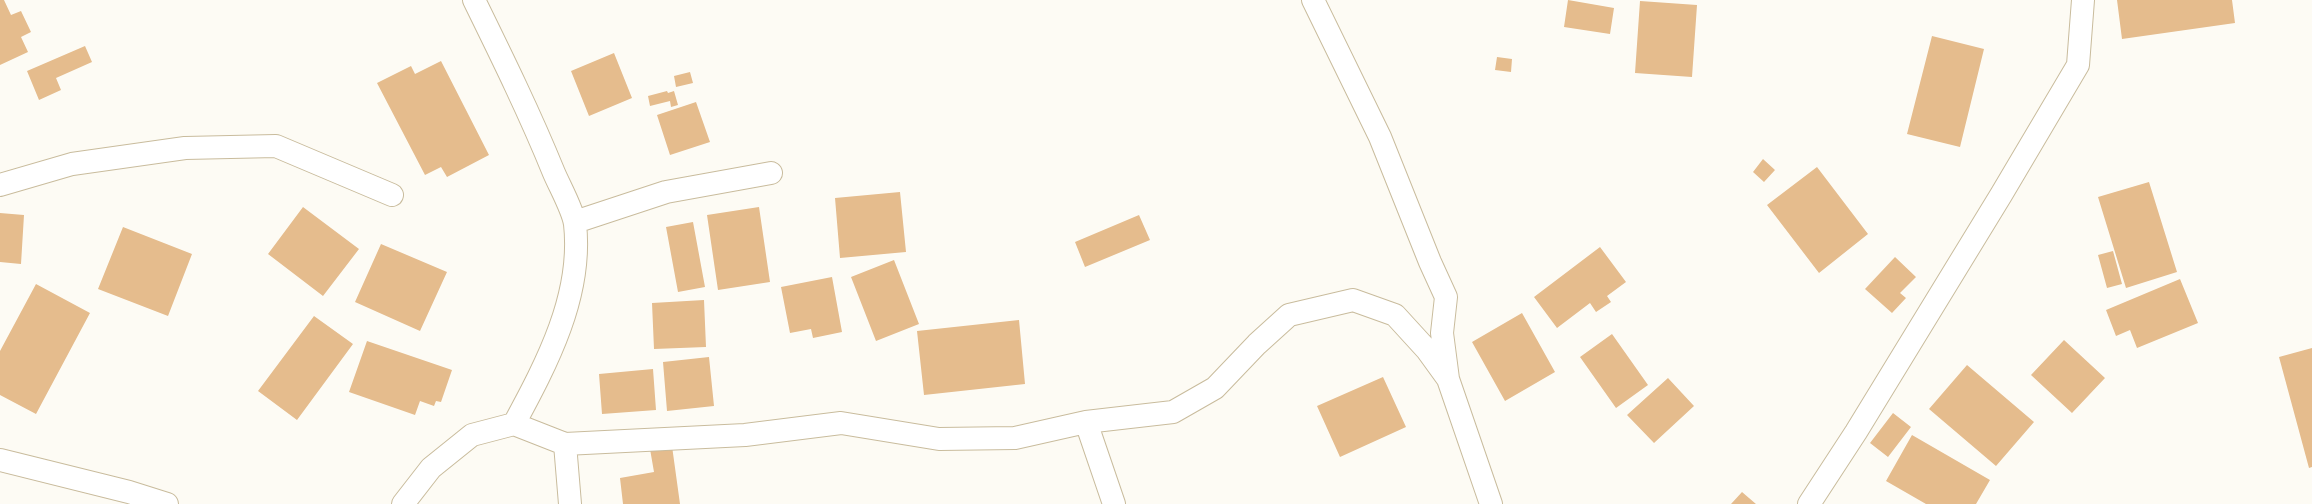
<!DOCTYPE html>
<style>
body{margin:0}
canvas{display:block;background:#fdfbf4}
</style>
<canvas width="2312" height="504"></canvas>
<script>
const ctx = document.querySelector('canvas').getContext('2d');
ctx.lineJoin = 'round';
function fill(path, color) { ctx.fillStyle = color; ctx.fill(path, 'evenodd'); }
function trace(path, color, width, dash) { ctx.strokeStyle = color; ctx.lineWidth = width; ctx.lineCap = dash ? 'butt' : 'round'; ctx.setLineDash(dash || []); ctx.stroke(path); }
fill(new Path2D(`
 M0,0h4l7,15 10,-4 10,21 -10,5 7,15 -28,13z
 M1568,0l46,8 -4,26 -46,-7z
 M2117,0h115l3,23 -113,16z
 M1640,1l57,4 -5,72 -57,-4z
 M1932,36l52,13 -24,98 -53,-13z
 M85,46l7,16 -36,16 5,12 -22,10 -12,-29z
 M614,53l18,45 -43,18 -18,-45z
 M1497,57l15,2 -1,13 -16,-2z
 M441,61l48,94 -42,22 -6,-10 -16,8 -48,-92 34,-17 4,8z
 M690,72l3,11 -17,4 -2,-11z
 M667,91l1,2 6,-2 4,14 -7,2 -1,-6 -20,5 -2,-10z
 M696,102l14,40 -40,13 -13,-40z
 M1763,159l12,11 -11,12 -11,-10z
 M1817,167l51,67 -49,39 -52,-68z
 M2149,182l28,90 -51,16 -28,-91z
 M900,192l6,60 -66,6 -5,-60z
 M303,207l56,42 -36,47 -55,-42z
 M759,207l11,75 -52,8 -11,-75z
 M0,213l24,2 -3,49 -21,-2z
 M1139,215l11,25 -65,27 -10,-25z
 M693,222l12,65 -27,5 -12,-65z
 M123,227l69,27 -24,62 -70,-27z
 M381,244l66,28 -27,59 -65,-29z
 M1600,247l26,35 -19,14 4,6 -15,10 -6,-9 -33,25 -23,-31z
 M2113,251l9,33 -15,4 -9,-33z
 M1895,257l21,20 -16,16 6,5 -14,15 -27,-24z
 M894,260l25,64 -43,17 -25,-64z
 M832,277l10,55 -29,6 -2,-9 -21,4 -9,-46z
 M2180,279l18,44 -61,25 -7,-18 -14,6 -10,-26z
 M36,284l54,29 -54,101 -36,-19v-44z
 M704,300l2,47 -52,2 -2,-46z
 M1522,313l33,59 -50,29 -33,-59z
 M314,316l39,28 -56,76 -39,-29z
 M1019,320l6,64 -101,11 -7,-64z
 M1612,334l36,51 -32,23 -36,-51z
 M2064,340l41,38 -33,35 -41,-38z
 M367,341l85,29 -11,32 -5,-1 -2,5 -14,-5 -5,14 -66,-23z
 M2312,348v119l-3,1 -30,-111z
 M709,357l5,49 -47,5 -4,-49z
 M1967,365l67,57 -38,44 -67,-57z
 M653,369l3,41 -54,4 -3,-40z
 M1383,377l23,50 -66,30 -23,-51z
 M1668,378l26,28 -40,37 -27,-28z
 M1893,413l18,14 -23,30 -18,-14z
 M1912,435l78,45 -14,24h-50l-40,-23z
 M672,446l8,58h-57l-3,-26 34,-6 -4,-23z
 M1742,492l14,12h-25z`), '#e5bc8d');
const minor = new Path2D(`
 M474,0c28,57 56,114 80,173 6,14 19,37 21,51 8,71 -28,139 -61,200
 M1313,0l67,137 50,125 16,35 -4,36 6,46 43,125
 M0,185l72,-21 113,-16 91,-2 116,49
 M575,222l91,-30 105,-19
 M1086,422l28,82
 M565,444l5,60
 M0,460l129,32 38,12
 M403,504l28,-36 41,-33 42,-11 51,20 180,-9 96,-12 98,16 76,-1 71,-16 87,-10 42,-24 42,-44 32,-29 64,-15 42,15 32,35 21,29
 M1809,504l47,-72 145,-237 77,-130 5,-65`);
trace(minor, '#c9bc9d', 24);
trace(minor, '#fff', 22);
</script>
